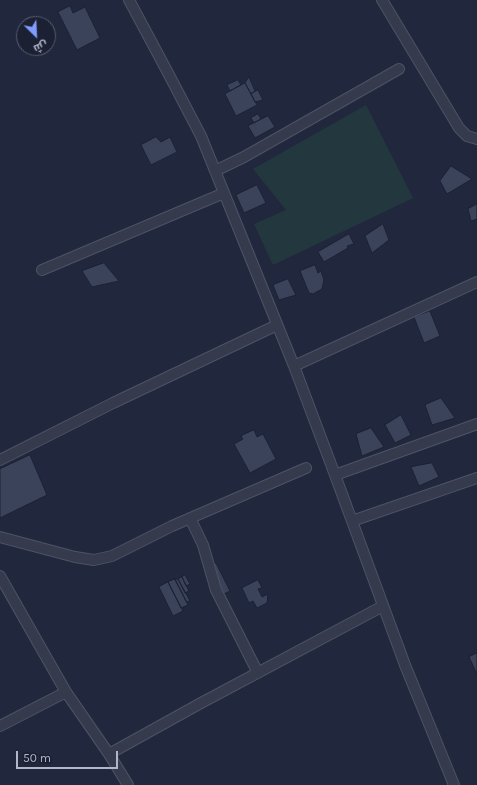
<!DOCTYPE html>
<meta charset="utf-8">
<style>
body{margin:0}
#map{position:relative;width:477px;height:785px;overflow:hidden;background:#21283d;font-family:Karla,Cairo,sans-serif}
canvas{display:block}
.north{position:absolute;left:16px;top:16px;width:40px;height:40px;box-sizing:border-box;background:#1b2032;border:1px solid #575c6e;border-radius:50%;rotate:156deg;font-size:11px;font-weight:700;line-height:16px;text-align:center;color:#b1b6c9}
.north::after{content:'';display:block;margin:auto;width:14px;height:18px;background:#809cfe;clip-path:polygon(50% 0,100% 100%,50% 72%,0 100%)}
.scale{position:absolute;left:16px;top:751px;width:102px;height:18px;box-sizing:border-box;border:2px solid #b1b6c9;border-top:0;padding-left:5px;font-size:12px;line-height:14px;white-space:nowrap;color:#b1b6c9;-webkit-text-stroke:3px #1b2032;paint-order:stroke}
</style>
<div id="map">
<canvas width="477" height="785"></canvas>
<div class="north">ش</div>
<div class="scale">50 m</div>
</div>
<script>
const ctx = document.querySelector('canvas').getContext('2d');
ctx.lineJoin = 'round';
function fill(path, color) { ctx.fillStyle = color; ctx.fill(path, 'evenodd'); }
function trace(path, color, width, dash) { ctx.strokeStyle = color; ctx.lineWidth = width; ctx.lineCap = dash ? 'butt' : 'round'; ctx.setLineDash(dash || []); ctx.stroke(path); }
fill(new Path2D(`
 M366,105l47,93 -140,67 -19,-41 32,-14 -33,-41z`), '#23373e');
const building = new Path2D(`
 M70,6l3,7 12,-6 15,31 -23,12 -19,-38z
 M249,77l6,14 -4,3 -6,-11z
 M238,80l3,5 -11,6 -3,-6z
 M245,83l12,22 -21,11 -11,-22z
 M258,90l5,10 -8,2 -4,-8z
 M258,114l3,5 -7,4 -3,-5z
 M268,116l7,11 -20,11 -7,-12z
 M156,137l5,5 9,-5 7,15 -26,13 -10,-20z
 M451,166l21,13 -25,15 -7,-13z
 M257,185l9,18 -22,10 -8,-18z
 M477,204v15l-6,2 -3,-12z
 M383,224l6,16 -17,13 -7,-17z
 M349,234l5,10 -7,2 1,2 -24,14 -6,-10z
 M104,263l15,18 -27,6 -10,-16z
 M315,265l3,8 3,-2 3,9 -2,9 -9,5 -4,-1 -9,-22z
 M288,279l8,16 -17,5 -6,-15z
 M430,311l10,25 -16,7 -10,-26z
 M441,398l14,20 -23,7 -7,-20z
 M401,415l10,20 -16,8 -10,-18z
 M371,428l13,19 -22,9 -6,-22z
 M254,430l3,7 6,-3 13,25 -26,14 -16,-29 9,-5 -2,-3z
 M30,455l17,40 -47,23v-49z
 M432,463l7,14 -20,9 -8,-19z
 M216,563l14,28 -6,3 -15,-27z
 M185,575l5,9 -4,2 -4,-9z
 M182,577l7,14 -4,2 -7,-14z
 M175,579l13,26 -7,3 -13,-26z
 M175,579h3l12,22 -3,1z
 M258,580l4,8 -4,1 4,8 6,-3 -1,9 -10,5 -4,-7 -4,2 -7,-15z
 M168,582l15,29 -10,5 -14,-29z
 M477,653v21l-8,-17z`);
fill(building, '#3b435b');
trace(building, '#1c2234', 1);
const street = new Path2D(`
 M129,0l38,71 34,65 93,230 41,109 142,-51
 M382,0l77,128 8,8 10,3
 M215,171l29,-14 155,-88
 M42,270l182,-77
 M294,366l183,-84
 M0,460l113,-57 164,-78
 M335,475l17,46
 M190,518l13,27 13,45 42,83
 M0,537l75,20 19,3 18,-4 60,-30 134,-58
 M0,576l66,116 43,62 19,31
 M0,726l66,-34
 M109,754l92,-51 182,-97
 M454,785l-49,-120 -53,-144 125,-43`);
trace(street, '#4d5365', 12);
trace(street, '#353b4d', 10);
</script>
